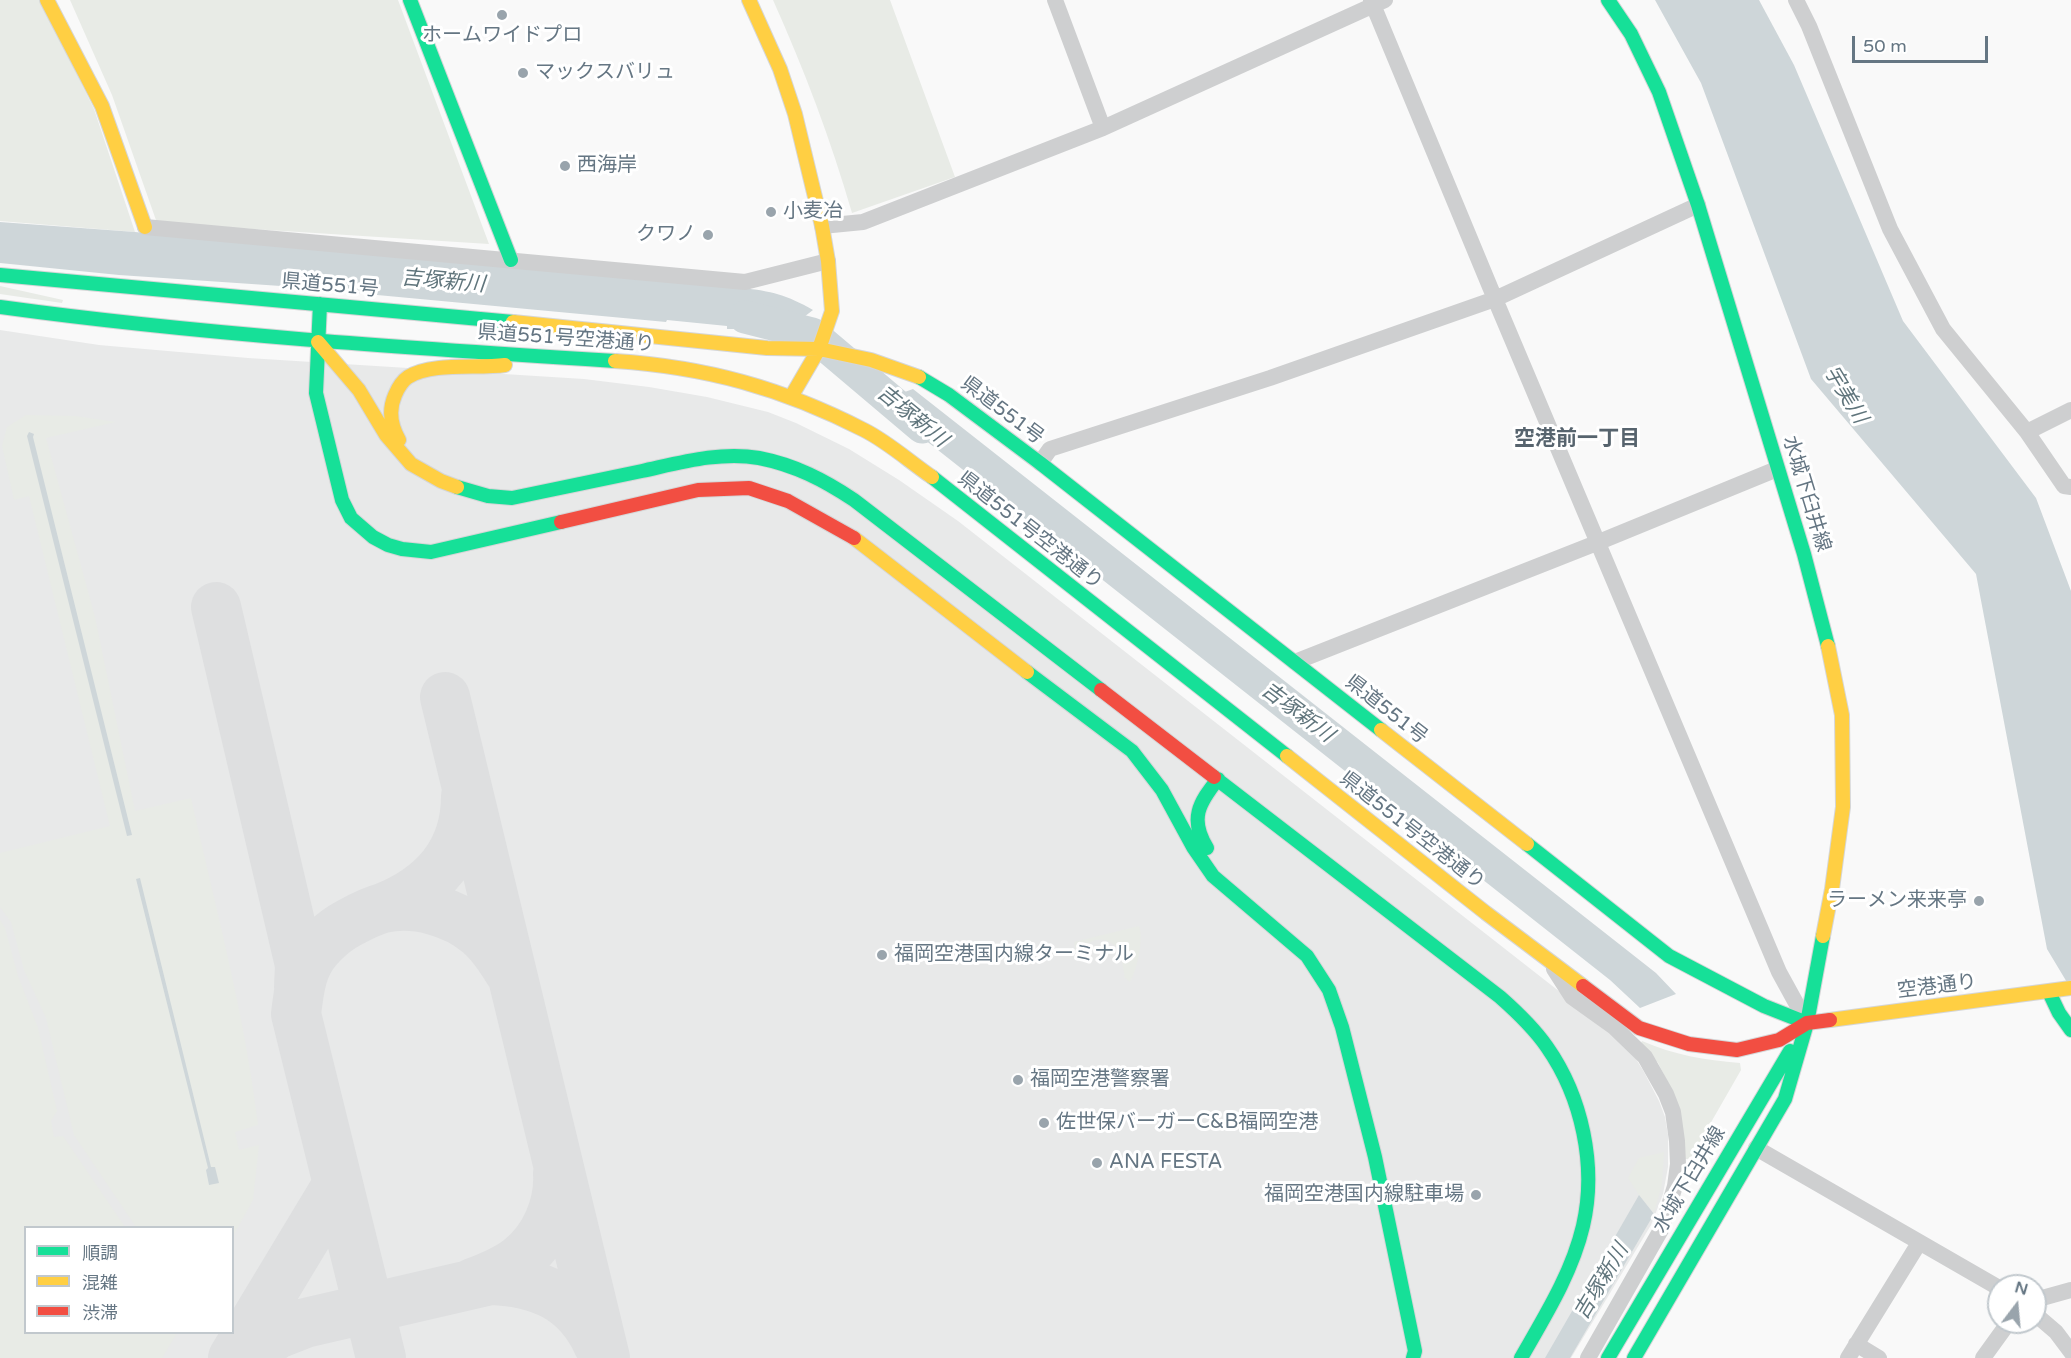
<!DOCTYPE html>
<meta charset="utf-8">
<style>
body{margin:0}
#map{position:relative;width:2071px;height:1358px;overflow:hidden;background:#f9f9f9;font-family:"Varela Round","Noto Sans JP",sans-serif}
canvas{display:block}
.legend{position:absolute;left:24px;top:1226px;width:210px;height:108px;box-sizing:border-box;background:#fff;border:2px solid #c1c8cd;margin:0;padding:8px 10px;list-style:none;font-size:18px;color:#657683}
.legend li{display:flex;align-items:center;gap:12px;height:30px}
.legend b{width:30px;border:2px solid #c1c8cd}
.north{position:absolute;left:1987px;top:1274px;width:60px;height:60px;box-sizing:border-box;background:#fff;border:2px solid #c1c8cd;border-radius:50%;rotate:16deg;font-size:16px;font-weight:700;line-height:24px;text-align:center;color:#657683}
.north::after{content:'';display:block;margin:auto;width:21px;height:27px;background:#99a4ac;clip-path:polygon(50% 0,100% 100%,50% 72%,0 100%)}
.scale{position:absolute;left:1852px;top:36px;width:136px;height:27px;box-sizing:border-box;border:3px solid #657683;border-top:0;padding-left:8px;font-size:18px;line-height:21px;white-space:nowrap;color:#657683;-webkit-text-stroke:4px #fff;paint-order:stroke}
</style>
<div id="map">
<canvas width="2071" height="1358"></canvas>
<ul class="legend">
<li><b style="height:8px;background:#16e098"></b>順調</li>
<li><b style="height:8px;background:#ffcf43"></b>混雑</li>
<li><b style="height:8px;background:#f24e42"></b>渋滞</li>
</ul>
<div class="north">N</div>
<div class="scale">50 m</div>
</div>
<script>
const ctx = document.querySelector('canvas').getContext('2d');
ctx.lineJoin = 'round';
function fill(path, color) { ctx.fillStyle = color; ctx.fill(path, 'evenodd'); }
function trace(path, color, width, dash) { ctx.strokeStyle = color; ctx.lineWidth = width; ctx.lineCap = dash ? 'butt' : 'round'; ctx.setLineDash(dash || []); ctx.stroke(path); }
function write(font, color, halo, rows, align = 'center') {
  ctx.font = font + ' "Varela Round","Noto Sans JP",sans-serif'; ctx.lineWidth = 6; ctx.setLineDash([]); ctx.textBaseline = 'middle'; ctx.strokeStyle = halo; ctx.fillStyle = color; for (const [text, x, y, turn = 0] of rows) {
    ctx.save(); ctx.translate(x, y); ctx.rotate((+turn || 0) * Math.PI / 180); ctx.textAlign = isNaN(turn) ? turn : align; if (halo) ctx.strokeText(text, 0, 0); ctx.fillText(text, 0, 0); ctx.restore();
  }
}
fill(new Path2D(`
 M0,330l99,15 149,13 336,21 65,8 58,10 61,15 28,11 53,26 50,31 59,41 643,503 35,35 8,13 15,29 6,16 3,18v32l-5,27 -12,31 -80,133h-1571zM26,1228h206v104h-206z`), '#e8e9e9');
fill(new Path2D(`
 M0,0h40l54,109 41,123 -135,-11z
 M70,0h328l91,244 -332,-21 -45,-128z
 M773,0h117l65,177 -103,36c-21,-73 -48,-144 -79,-213z
 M0,286l63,14 -1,3 -62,-9z
 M26,415l49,1 41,6 -70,16 49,179 40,194 56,-13c24,108 54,217 67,327l-23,7 4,18 20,-5 -6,55 -20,36 -1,-8 -96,-1 -62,-92 -28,-117 -22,-48 -13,-48 -11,-15v-54l110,-27 -81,-330 -15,4 -12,-54 5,-19z
 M0,920l5,8 13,48 20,52 19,83 -6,10 3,16 9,-1 62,91 -99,1v104l151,1 -15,25h-162z
 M1139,926c5,13 -2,44 -9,56l-5,-4 -5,-27c-7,-10 -21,-16 -32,-7 -4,3 -6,7 -12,9l-2,-11z
 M1642,1041c32,14 63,19 98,22l1,7 -51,89h-6l-12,-68 -14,-28 -17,-20z
 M1664,1152l-2,32 -8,29 -15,-18 -11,-17 11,-20z`), '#e8ebe6');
fill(new Path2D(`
 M1655,0h104l35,65 109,256 133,177 35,93v398l-24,-40 -71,-375 -165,-195 -110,-296z
 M0,222l135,10 607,56c29,3 45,7 71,22l-35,27c-9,-9 -30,-8 -44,-10v2h-7v-3l-60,-6 -1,2 -385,-36 -162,-11 -119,-12z
 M913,389l743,584 20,21 -36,14 -30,-28 -733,-578z
 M29,432l5,2 -1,3 99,398 -5,1 -100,-400z
 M140,878l71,289h4l4,16 -10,2 -3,-15 2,-2 -72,-289z
 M1639,1195l15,19 -84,144h-25z`), '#ced6d9');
trace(new Path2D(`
 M745,317l67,17 110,93`), '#ced6d9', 33);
trace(new Path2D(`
 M216,607l84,358 -1,22
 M445,697l160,661
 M383,908c50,-20 83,-55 83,-112
 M473,1283c16,-6 33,-13 46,-23 26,-20 41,-55 39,-87
 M233,1358l105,-174
 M242,1358l35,-24 28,-11 186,-43c49,2 86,18 107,64
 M381,1358l-85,-344c2,-15 3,-30 9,-45 7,-19 27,-37 44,-46 11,-6 22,-12 34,-15 32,-7 71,4 96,25 13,11 22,25 31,40`), '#dedfe0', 50);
const fast = new Path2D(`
 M410,0l101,260
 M1608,0l23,34 28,58 39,113 106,349 24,92
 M0,275l513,47
 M320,304l-4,89 26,107 9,18 22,19 15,8 14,4 29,3 130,-30
 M0,307c204,28 409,41 615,54
 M919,377l30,18 91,68 341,267
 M932,477l355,279
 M457,487l31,9 24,2c43,-9 86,-18 130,-27 37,-8 78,-20 117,-13 36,7 65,22 95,42l247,190
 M1027,672l105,79 30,39 31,57 20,29 94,80 22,34 13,37 33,130 40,194 -2,7
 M1214,777l286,220c17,15 34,31 47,50 35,50 50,119 36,179 -11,47 -38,90 -62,132
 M1527,844l142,112 95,50 43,17
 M1207,848c-18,-29 -8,-45 11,-69
 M2049,992l10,21 12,17
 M1608,1358l182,-307
 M1634,1358l151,-259 22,-76 16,-87`);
const slow = new Path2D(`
 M47,0l55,106 43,121
 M749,0l31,69 15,45 27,112 6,35 4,50 -13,38 -28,48
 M513,322l254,26 52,1 52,11 48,17
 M318,342l41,48 27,45 25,29 30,17 16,6
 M615,361c91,6 167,27 249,69 24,12 46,32 68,47
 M399,440c-8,-14 -11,-29 -4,-45 3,-7 7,-14 13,-18 24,-15 69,-8 97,-12
 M854,538l173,134
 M1381,730l146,114
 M1287,756l199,157 97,73
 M1823,936l9,-47 11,-82 -1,-92 -14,-69
 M1830,1020l241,-32`);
const jam = new Path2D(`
 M561,522l137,-32 51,-2 39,13 66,37
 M1101,690l113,87
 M1583,986l56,42 50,16 48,6 42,-10 28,-17 23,-3`);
trace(fast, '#d5d6d7', 16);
trace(slow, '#d5d6d7', 16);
trace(jam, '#d5d6d7', 16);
trace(new Path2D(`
 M1055,0l48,128
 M1371,0l124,299 284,673 28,51
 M1796,0l13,26 81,203 53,100 84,103 37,54 7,1
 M822,226l41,-4 240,-94 282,-128
 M145,227l600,55 83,-21
 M2027,432l44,-22
 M1040,463l10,-14 220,-71 225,-79 203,-94
 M1295,662l304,-120 178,-73
 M1554,969l18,28 42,30 31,30 21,37 7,18 4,29 1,23 -3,22 -13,42 -74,130
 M1756,1148l243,140
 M2035,1300l36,-10
 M2035,1314l21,18 15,20
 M1856,1344l23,14
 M1848,1358l71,-115
 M1983,1358l26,-36`), '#cecfd0', 16);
trace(fast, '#16e098', 14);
trace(slow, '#ffcf43', 14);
trace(jam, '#f24e42', 14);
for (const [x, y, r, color] of [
 [502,15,6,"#99a4ac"],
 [523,73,6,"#99a4ac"],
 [565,166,6,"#99a4ac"],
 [771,212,6,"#99a4ac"],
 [708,235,6,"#99a4ac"],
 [1979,901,6,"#99a4ac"],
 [882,955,6,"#99a4ac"],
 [1018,1080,6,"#99a4ac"],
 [1044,1123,6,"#99a4ac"],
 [1097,1163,6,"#99a4ac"],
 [1476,1195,6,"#99a4ac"]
]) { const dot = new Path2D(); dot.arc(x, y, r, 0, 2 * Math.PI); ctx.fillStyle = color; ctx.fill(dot); trace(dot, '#fff', 2); }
write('20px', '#657683', '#fff', [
 ["ホームワイドプロ",502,36,"center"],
 ["マックスバリュ",535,73],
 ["西海岸",577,166],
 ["小麦冶",783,212],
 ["クワノ",696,235,"right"],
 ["ラーメン来来亭",1967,901,"right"],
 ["福岡空港国内線ターミナル",894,955],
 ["福岡空港警察署",1030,1080],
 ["佐世保バーガーC&B福岡空港",1056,1123],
 ["ANA FESTA",1109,1163],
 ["福岡空港国内線駐車場",1464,1195,"right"]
], 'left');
write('20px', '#657683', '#fff', [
 ["県道551号",330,286,5],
 ["県道551号空港通り",566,339,4],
 ["県道551号",1002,411,37],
 ["水城下臼井線",1806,494,73],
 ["県道551号空港通り",1030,531,38],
 ["県道551号",1386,710,38],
 ["県道551号空港通り",1412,831,38],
 ["空港通り",1937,987,-7],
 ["水城下臼井線",1690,1180,-59]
]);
write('italic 21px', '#60757c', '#fff', [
 ["吉塚新川",443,282,5],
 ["宇美川",1845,395,59],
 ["吉塚新川",912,417,39],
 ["吉塚新川",1297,713,37],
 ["吉塚新川",1602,1282,-59]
]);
write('bold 21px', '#57646e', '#fff', [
 ["空港前一丁目",1577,439]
]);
</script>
